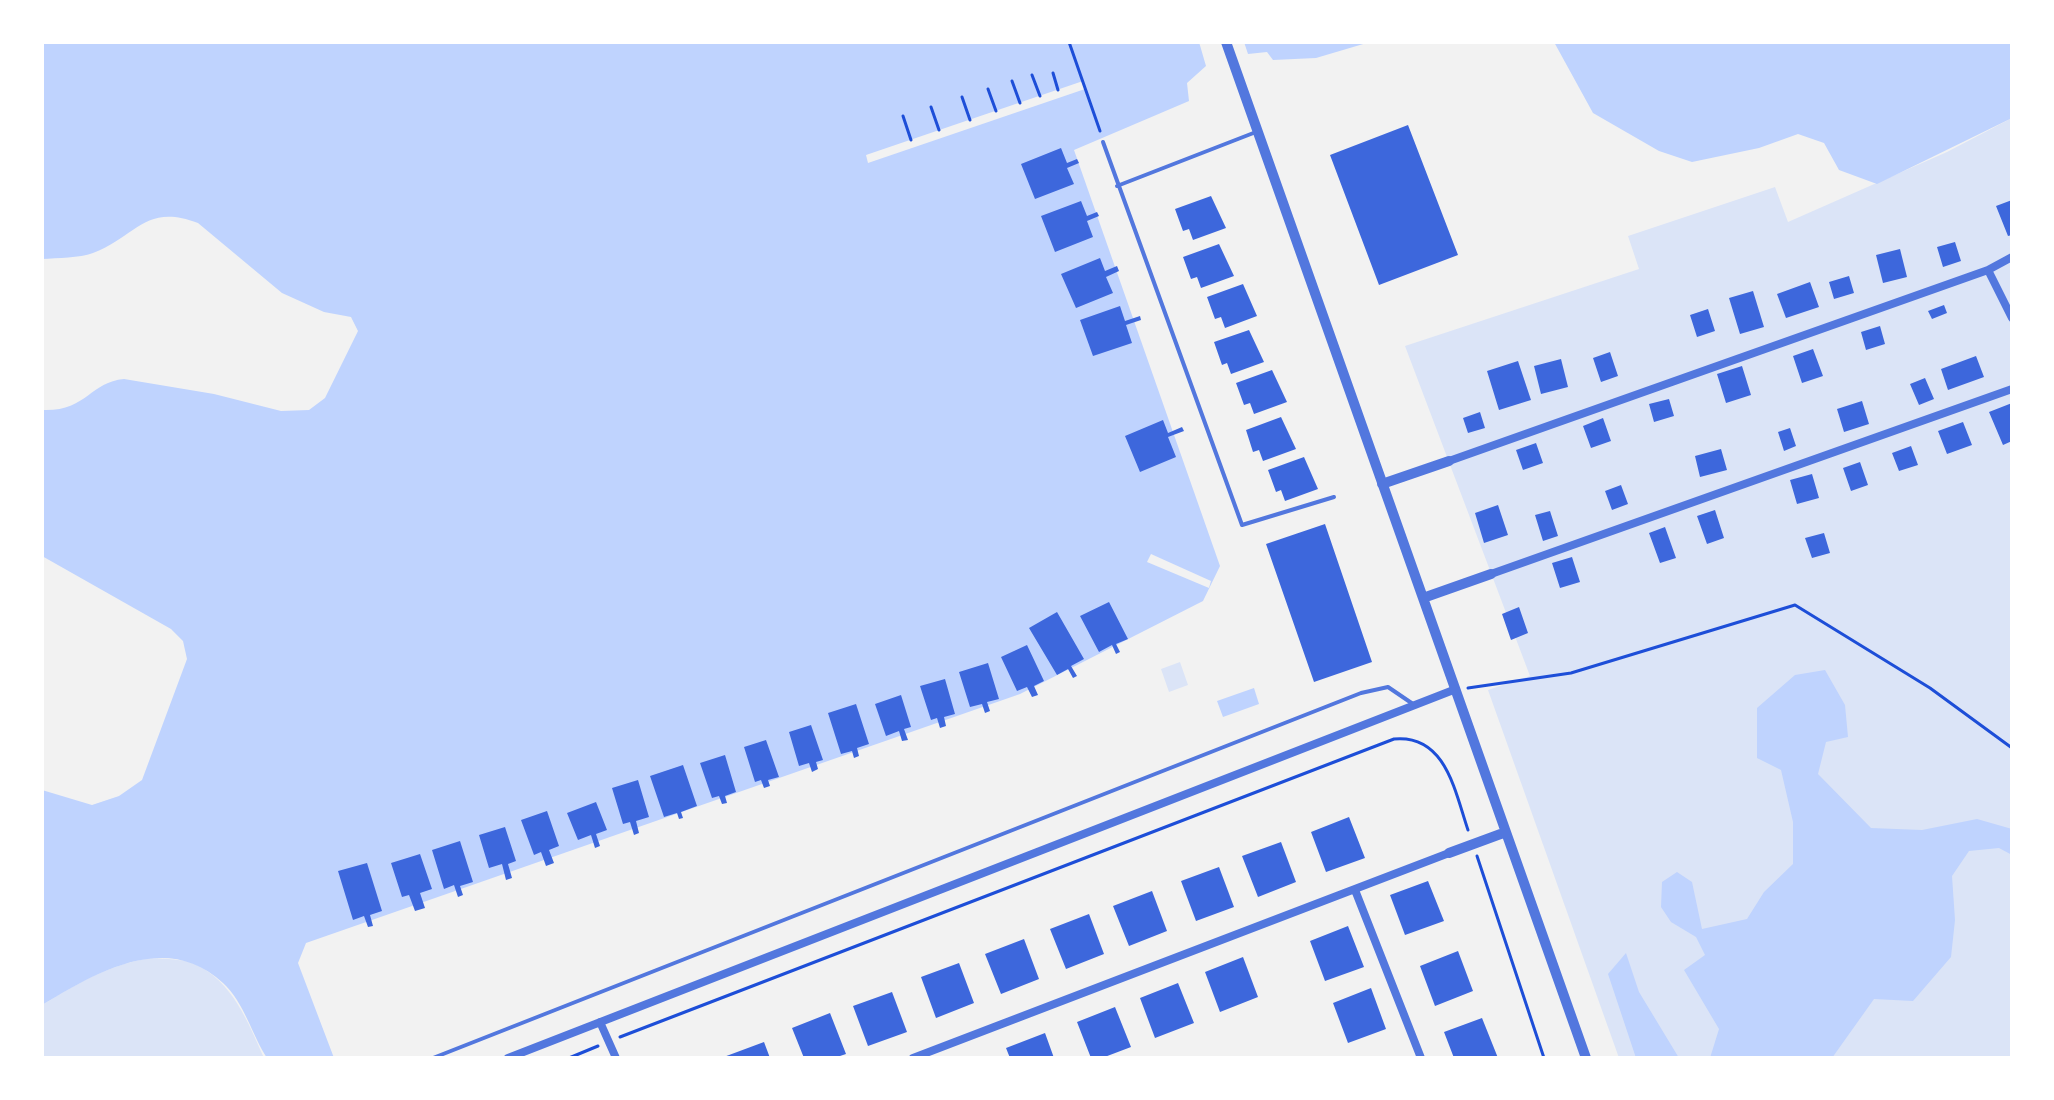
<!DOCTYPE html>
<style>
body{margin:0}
#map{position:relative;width:2054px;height:1100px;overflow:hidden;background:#f2f2f2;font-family:"Nunito Sans",sans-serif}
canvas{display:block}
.frame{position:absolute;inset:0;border:44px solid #fff;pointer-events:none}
</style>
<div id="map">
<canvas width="2054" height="1100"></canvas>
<div class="frame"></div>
</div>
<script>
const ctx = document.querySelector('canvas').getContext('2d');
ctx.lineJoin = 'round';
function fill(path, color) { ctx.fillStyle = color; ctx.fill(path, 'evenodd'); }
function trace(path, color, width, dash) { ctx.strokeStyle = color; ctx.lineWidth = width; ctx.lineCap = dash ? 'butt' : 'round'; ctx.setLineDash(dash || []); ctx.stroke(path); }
fill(new Path2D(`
 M2012,118v940h-393l-131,-368 42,-14 -125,-330 234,-77 -11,-33 147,-49 13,35 159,-70z
 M1180,662l8,23 -19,7 -8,-23z
 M152,958c13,1 32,1 43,6 38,18 53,58 69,94h-222v-53c37,-22 67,-41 110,-47z`), '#dbe4f7');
fill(new Path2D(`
 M42,42h1157l7,24 -19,17 2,18 -115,49 146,416 -17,35 -183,93 -714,249 -8,20 36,95h-67c-15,-23 -23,-56 -44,-75 -57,-53 -127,-10 -181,22v-215l50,15 27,-9 23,-16 45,-121 -4,-18 -12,-12 -129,-73v-146c44,2 48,-28 82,-31l90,15 67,17 28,-1 16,-12 33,-67 -7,-14 -27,-5 -42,-19 -84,-70c-53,-20 -61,13 -105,30 -14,5 -35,5 -51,6z
 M1244,42h126l-54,16 -43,2 -6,-8 -19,2z
 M1554,42h458v76l-135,66 -38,-14 -15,-27 -26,-9 -39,14 -67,14 -33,-11 -66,-38z
 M1825,670l20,35 3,32 -22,5 -8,32 53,54 51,2 55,-11 35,10v26l-13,-7 -30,3 -17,25 3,44 -4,37 -38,44 -39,-2 -42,59h-122l9,-29 -35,-59 21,-15 -9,-18 -25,-15 -10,-15 1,-25 15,-10 15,10 10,47 45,-10 17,-27 29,-28v-42l-12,-52 -24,-12v-50l38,-33z
 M1254,688l5,16 -36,13 -6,-16z
 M1626,953l13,39 40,66h-43l-28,-84z`), '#bfd3fe');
fill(new Path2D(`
 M1083,81l2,8 -217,74 -2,-8z
 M1151,554l60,27 -2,7 -62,-26z`), '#f2f2f2');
fill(new Path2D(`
 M1408,125l50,130 -79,30 -49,-130z
 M1061,148l6,15 10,-4 2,4 -12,5 7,16 -39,15 -14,-35z
 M1211,196l15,32 -33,12 -4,-11 -6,2 -8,-22z
 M2012,200v35l-4,1 -12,-30z
 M1081,201l6,15 10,-4 2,4 -12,5 6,16 -38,15 -14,-36z
 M1955,242l6,19 -18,6 -6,-20z
 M1219,244l15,32 -33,12 -4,-11 -6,2 -8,-22z
 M1900,249l7,28 -24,6 -7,-28z
 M1100,258l5,13 12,-5 2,5 -13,6 7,16 -37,15 -15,-34z
 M1849,276l5,17 -20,6 -5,-17z
 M1810,282l9,25 -33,11 -9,-24z
 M1243,284l14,32 -32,12 -4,-11 -6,2 -8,-22z
 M1753,291l11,36 -24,7 -11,-36z
 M1944,305l3,8 -15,6 -4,-8z
 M1120,306l5,15 15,-5 1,4 -15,5 6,18 -39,13 -13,-36z
 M1708,309l7,22 -18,6 -7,-22z
 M1880,326l5,18 -19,6 -5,-18z
 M1249,330l15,32 -33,12 -4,-11 -5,2 -8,-23z
 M1813,349l10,27 -21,7 -9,-27z
 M1610,352l8,24 -17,6 -8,-24z
 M1976,356l8,21 -36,13 -7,-21z
 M1561,359l7,28 -27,7 -7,-28z
 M1518,361l13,39 -32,10 -12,-39z
 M1742,366l9,29 -25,8 -9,-29z
 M1272,370l15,32 -33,12 -4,-11 -6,2 -8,-22z
 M1925,378l9,21 -15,6 -9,-21z
 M1669,399l5,17 -20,6 -5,-18z
 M1862,401l7,23 -25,8 -7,-23z
 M2012,403v38l-9,4 -14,-33z
 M1480,412l5,16 -17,5 -5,-15z
 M1281,417l15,32 -33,12 -4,-11 -6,2 -7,-22z
 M1603,418l8,23 -20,7 -8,-22z
 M1163,420l5,13 14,-6 2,4 -16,6 8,20 -36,15 -15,-36z
 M1963,422l9,23 -25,9 -9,-23z
 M1790,428l6,18 -12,5 -6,-19z
 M1536,443l7,20 -20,7 -7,-20z
 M1911,446l7,19 -19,6 -7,-18z
 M1721,449l6,21 -27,7 -5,-21z
 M1304,457l14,32 -33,12 -4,-11 -5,2 -8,-22z
 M1860,462l8,23 -17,6 -8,-23z
 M1812,474l7,24 -22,6 -7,-24z
 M1621,485l7,19 -16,6 -7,-19z
 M1498,505l10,30 -24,8 -9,-30z
 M1715,510l9,28 -17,6 -10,-28z
 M1550,511l8,25 -15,5 -8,-26z
 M1325,524l47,138 -58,20 -48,-138z
 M1665,527l11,31 -16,5 -11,-30z
 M1824,533l6,20 -18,5 -7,-20z
 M1572,557l8,25 -20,6 -8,-25z
 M1109,602l19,37 -12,5 4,8 -4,2 -4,-9 -13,7 -19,-36z
 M1519,607l9,26 -17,7 -9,-26z
 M1057,612l27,47 -13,7 6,10 -4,2 -5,-9 -11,6 -28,-47z
 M1027,645l17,36 -10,5 4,9 -6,2 -5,-10 -10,4 -16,-34z
 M988,663l11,36 -12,3 3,9 -5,2 -3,-9 -12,3 -11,-35z
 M945,679l10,35 -11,3 2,9 -6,2 -3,-10 -6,2 -11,-34z
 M901,695l10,32 -7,2 4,11 -6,1 -3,-10 -13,5 -11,-32z
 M856,704l13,40 -12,4 2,8 -5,2 -2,-7 -11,3 -13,-41z
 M811,725l12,35 -7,2 2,7 -6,3 -3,-9 -10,3 -10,-34z
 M766,740l13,37 -11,3 2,6 -6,2 -3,-8 -6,2 -11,-35z
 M725,755l11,37 -11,4 2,7 -5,1 -3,-8 -7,2 -12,-35z
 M683,765l14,41 -16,6 2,6 -4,1 -2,-6 -13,4 -14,-41z
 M638,780l11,37 -13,4 3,12 -5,2 -4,-13 -7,2 -11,-36z
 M596,802l11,28 -11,4 4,12 -5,2 -4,-13 -13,5 -11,-27z
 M547,811l12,35 -10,4 5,13 -8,3 -5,-14 -7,3 -13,-35z
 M1349,817l16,41 -39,14 -15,-40z
 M505,827l11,34 -8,3 4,14 -6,2 -4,-16 -13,4 -10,-33z
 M460,841l13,41 -13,4 3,9 -5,2 -4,-12 -10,4 -12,-39z
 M1281,842l15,40 -38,15 -16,-41z
 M420,854l12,35 -12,4 5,15 -10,3 -6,-16 -7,2 -11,-34z
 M367,863l15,48 -12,4 3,11 -5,1 -4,-11 -11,4 -15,-49z
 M1219,867l15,40 -38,14 -15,-40z
 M1428,881l16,40 -39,14 -15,-40z
 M1152,891l15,40 -38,15 -16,-40z
 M1089,914l15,40 -38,15 -16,-40z
 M1348,926l16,41 -39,14 -15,-40z
 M1024,939l15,40 -38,15 -16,-40z
 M1458,951l15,40 -38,15 -15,-40z
 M1243,957l15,40 -38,15 -15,-40z
 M959,963l15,40 -38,15 -15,-41z
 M1178,983l16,40 -39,15 -15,-40z
 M1371,988l15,41 -38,14 -15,-40z
 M892,992l15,40 -39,14 -15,-40z
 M1115,1007l16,40 -29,11h-11l-14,-36z
 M830,1013l16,41 -12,4h-30l-12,-30z
 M1482,1018l16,40h-44l-10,-26z
 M1045,1033l9,25h-44l-4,-10z
 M764,1042l6,16h-49z`), '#3d67dc');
trace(new Path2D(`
 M1069,42l31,89
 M1053,73l5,17
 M1032,75l8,21
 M1012,81l8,22
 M988,89l8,22
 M962,97l8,23
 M931,107l8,23
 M903,116l8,24
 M1468,688l103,-15 224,-68 135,83 82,60
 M1477,856l67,202
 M620,1037l774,-298c52,-5 61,53 74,91
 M569,1058l29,-12`), '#1d4ed8', 3);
trace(new Path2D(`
 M1103,142l139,383 92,-28
 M1117,186l139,-54
 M433,1058l928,-365 27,-6 25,17`), '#5277de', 4);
trace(new Path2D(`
 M1988,270l24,48
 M1449,461l539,-191 24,-13
 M1491,574l521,-185
 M1355,890l66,168
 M600,1022l16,36
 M508,1058l948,-369
 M913,1058l536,-205`), '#5277de', 8);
trace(new Path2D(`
 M1226,42l360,1016
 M1382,484l67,-23
 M1423,598l68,-24
 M1449,853l57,-21`), '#5277de', 10);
</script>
